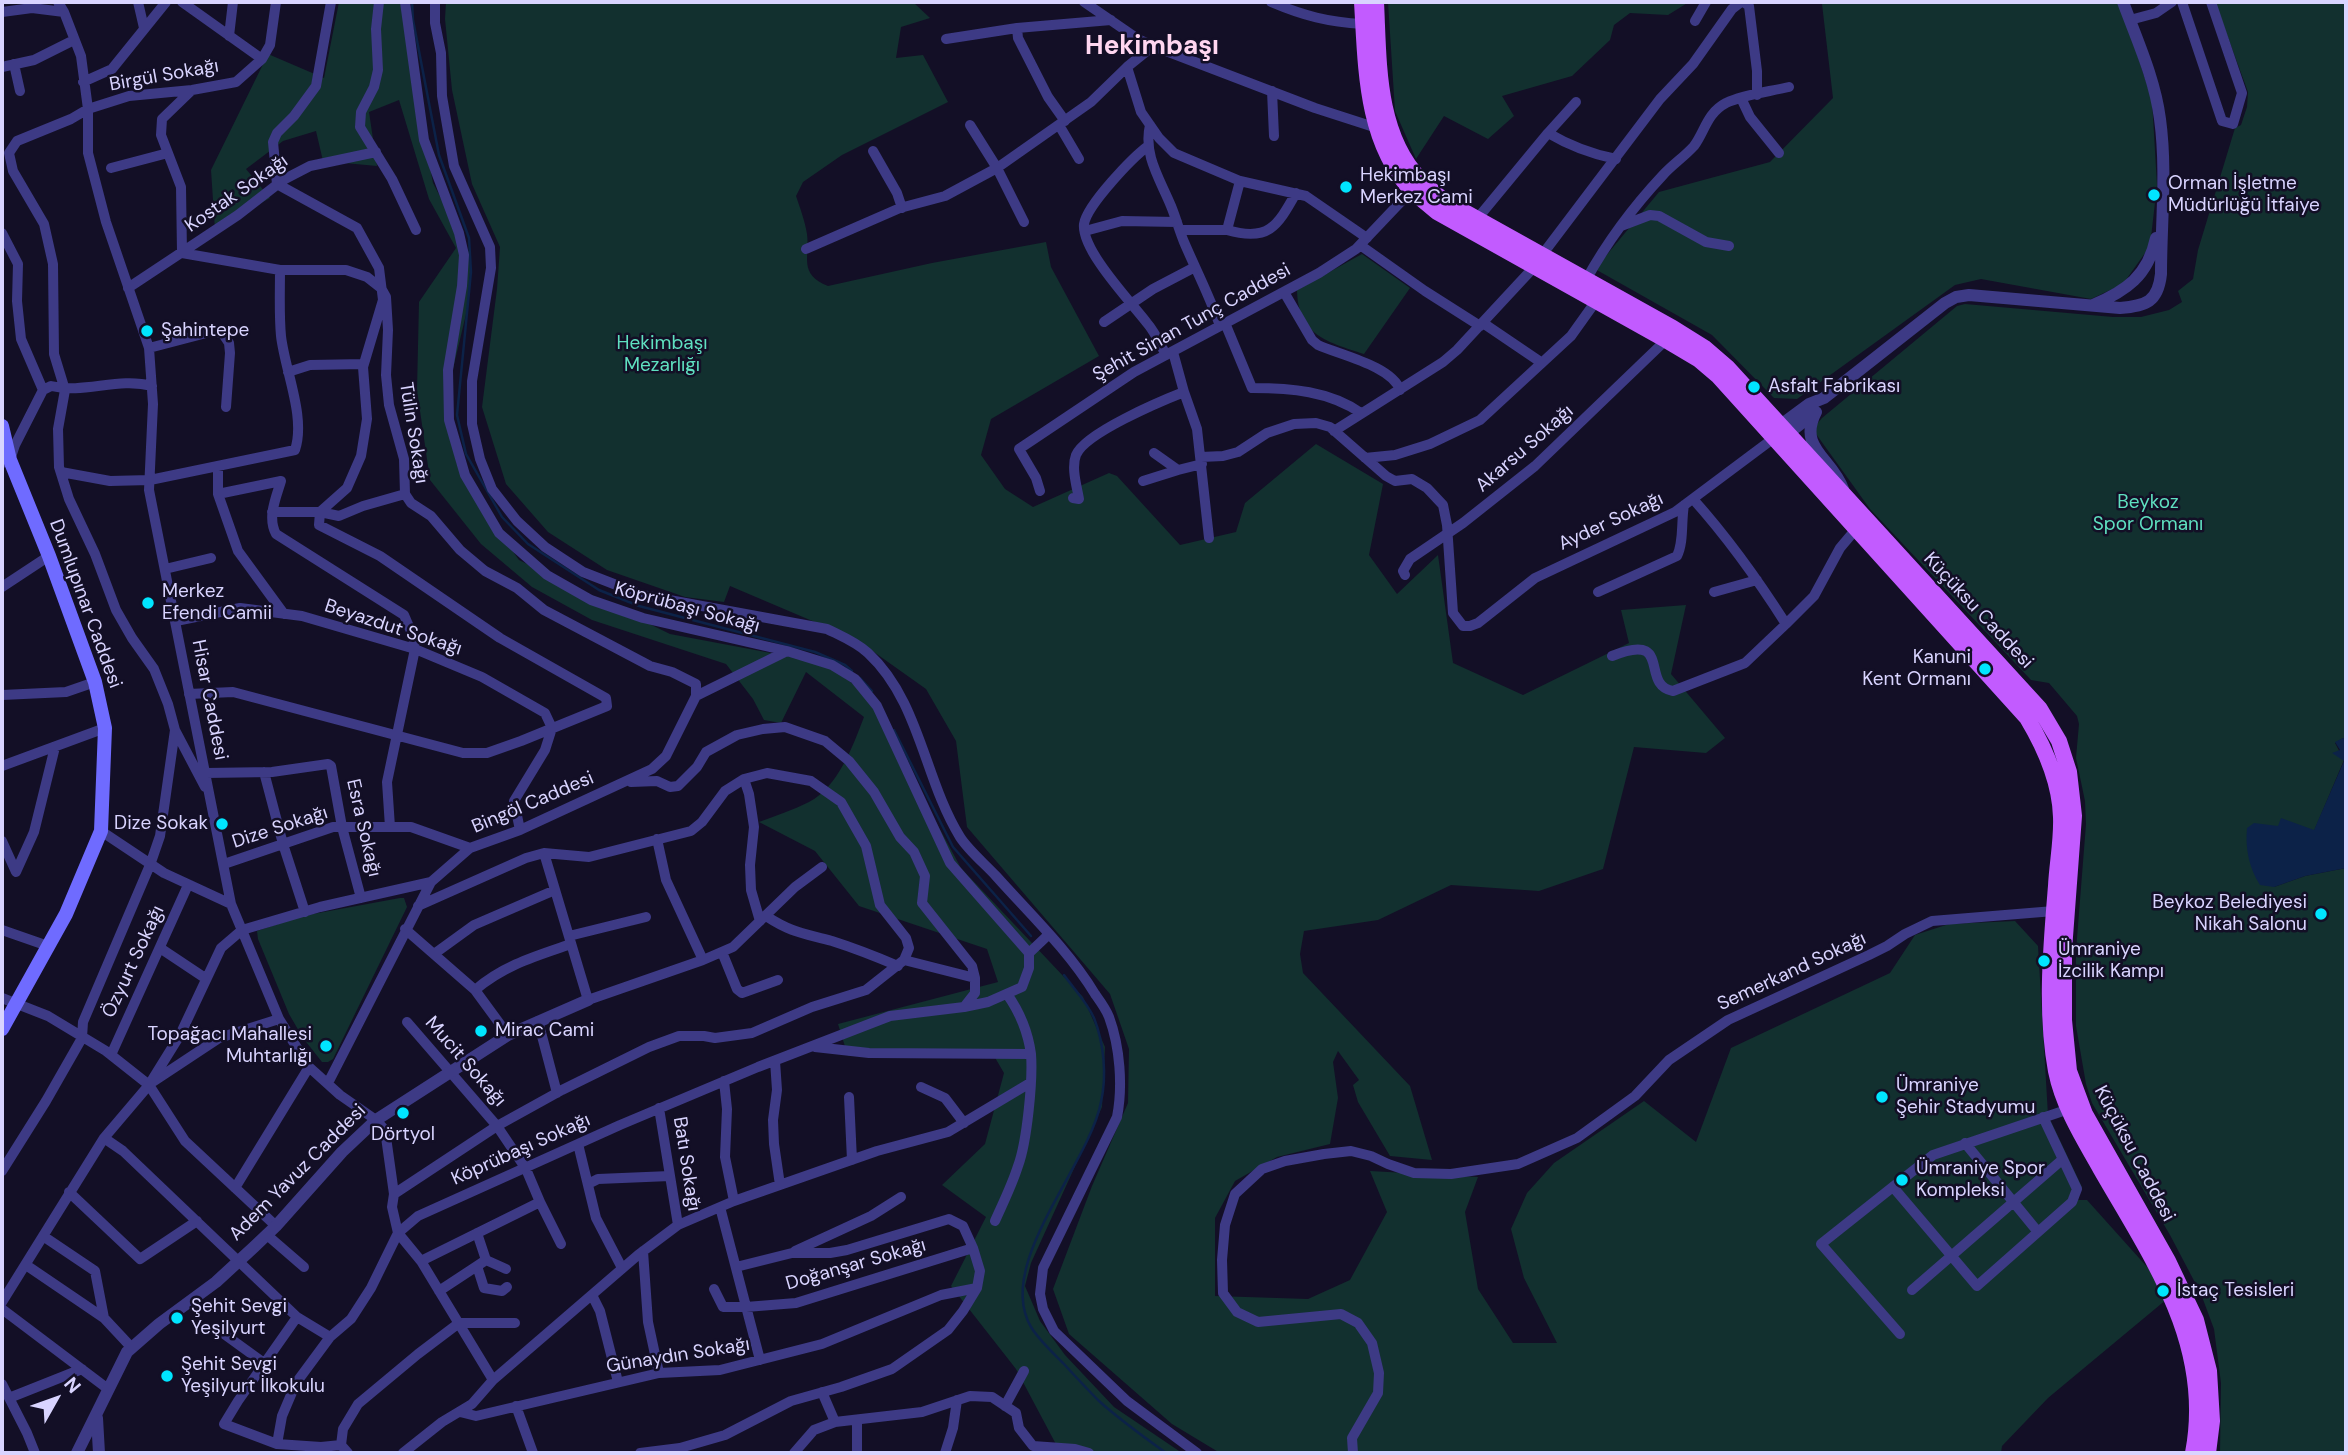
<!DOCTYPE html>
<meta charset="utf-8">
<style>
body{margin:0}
#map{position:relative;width:2348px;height:1455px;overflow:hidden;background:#130f26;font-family:"DM Sans",sans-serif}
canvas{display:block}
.frame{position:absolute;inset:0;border:4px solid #d9d4ff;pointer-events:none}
.north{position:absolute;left:21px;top:1364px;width:70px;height:70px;-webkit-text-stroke:5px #130f26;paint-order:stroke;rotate:50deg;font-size:19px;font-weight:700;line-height:28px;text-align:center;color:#d9d4ff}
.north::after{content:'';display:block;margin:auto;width:24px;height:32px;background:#d9d4ff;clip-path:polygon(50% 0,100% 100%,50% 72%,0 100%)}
</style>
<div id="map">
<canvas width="2348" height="1455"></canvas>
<div class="frame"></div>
<div class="north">N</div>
</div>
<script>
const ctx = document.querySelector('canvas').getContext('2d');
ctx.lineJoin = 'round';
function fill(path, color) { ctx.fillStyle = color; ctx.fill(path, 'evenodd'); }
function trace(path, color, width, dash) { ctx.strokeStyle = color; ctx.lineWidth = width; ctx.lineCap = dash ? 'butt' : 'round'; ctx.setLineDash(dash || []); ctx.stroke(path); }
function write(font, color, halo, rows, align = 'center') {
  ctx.font = font + ' "DM Sans",sans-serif'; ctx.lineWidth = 5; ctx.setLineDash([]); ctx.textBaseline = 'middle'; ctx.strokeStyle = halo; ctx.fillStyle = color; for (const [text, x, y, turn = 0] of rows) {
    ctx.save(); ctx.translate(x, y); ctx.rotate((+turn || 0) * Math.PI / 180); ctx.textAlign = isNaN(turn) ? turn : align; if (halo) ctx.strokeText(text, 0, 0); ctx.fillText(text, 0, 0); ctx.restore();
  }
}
fill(new Path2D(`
 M339,2h64l4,45 26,136 38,73 -3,50 -22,92 11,66 25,44 37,52 151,74 154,29 42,30 95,175 122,129 22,50 -3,60 -71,156 -6,23 15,35 25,34 49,52 68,46h-108l-16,-5 -42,-79 -65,-83 35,-69 -44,-32 43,-41 19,-71 -14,-24 -142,7 -10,-32 160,-42 -11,-33 -128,-43 -44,-55 -56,-29c16,-6 34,-12 50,-20 29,-15 44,-56 55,-85l-58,-45 -25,51 -17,-3 -11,-21 -27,-35 -134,-44 -60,-33 -51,-43 -51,-64 -13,-90 2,-88 37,-54 -27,-49 -30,-99 -30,12 8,54 -54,-5 -7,-30 -33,10 -37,28 24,29 -55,32 -4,-60 57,-116 56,24z
 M446,2h467l17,16 -29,9 -5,31 27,-3 25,47 -106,53 -39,27 -7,14c4,12 9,25 11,38 3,23 -9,40 21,52l104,-23 114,-21 5,25 48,89 -108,63 -10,36 24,34 28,18 76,-34 8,3 63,69 56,-13 9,-29 71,-59 67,40 -14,71 28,39 41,-39 15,108 70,32 106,-52 -8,-33 65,-5 -15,69 54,64 -19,15 -72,-6 -31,122 -64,22 -88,-6 -73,35 -74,11 -4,23 3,19 107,113 22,74 -42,-4 -32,-54 -5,-17 6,-5 -21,-29 -5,11 5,36 -8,46 -53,13 -42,24 -20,37v78l93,3 42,-19 37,-68 -17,-41 108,6 -13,35 13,77 35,54h44l-33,-65 -13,-49 16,-36 27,-30 90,-62 52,41 35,-94 159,-75 25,-38 34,-11 66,-3 23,25 10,169 34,72 -4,13h9l70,78 10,21 -119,99 -46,48 -1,7h-781l-48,-29 -103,-90 -16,-45 39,-103 36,-83 1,-54 -19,-55 -143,-167 -11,-86 -30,-52 -69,-49 -127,-54 -6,16 -39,-5 -78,-27 -59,-38 -42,-48 -24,-77 15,-118 3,-42 -28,-63 -20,-94 -7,-71z
 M1388,2h301l-21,13 -38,-2 -16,12 -4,15 -38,36 -70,20 12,20 -26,23 -44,-23 -28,43 -21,-48z
 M1835,2h285l32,98 5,85 -7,61 -27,38 -32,15 -110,-20 -26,6 -158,114 -23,-1 -62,-63 -117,-66 64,-77 111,-30 63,-64 -11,-94z
 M2215,2h131v737l-3,-1 -8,5 9,17 -30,71 -40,56 31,-11 41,-8v585h-126l1,-70 -7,-54 -13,-35 -31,-59 -78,-132 -6,-19 -10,-58v-75l10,-127 -1,-23 -9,-43 3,-34 -2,-8 -28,-33 -18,-3 -161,-171 -54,-75v-9l6,-7 135,-112 8,-2 148,13h28l28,-7 13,-8 -4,-11 15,-12 5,-29 37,-122 6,-3 6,-18 1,-15z
 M1362,254l48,34 -46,66c-36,-12 -66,-18 -67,-64z
 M400,898h4l3,9 -74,152 -5,3h-6l-19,-24 -14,-24 -31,-75 -1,-8 45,-15z`), '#12302f');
fill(new Path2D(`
 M2343,738l3,1v129l-41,8 -31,11 -14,-2c-11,-17 -15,-37 -13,-57l7,-5 24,3 3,-8 33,12 30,-69 -12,-8 8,-3 -5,-8z`), '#0c2248');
trace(new Path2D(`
 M412,2l1,18 26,135 30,83 2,34 -14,143 9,39 36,63 26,27 71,46 40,16 176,46 30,13 7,6
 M860,678l12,13
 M894,730l59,117 78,89
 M1064,975c10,14 23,27 30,43 10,25 13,58 7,84 -12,64 -107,162 -70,225 8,13 21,25 32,36 12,13 24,26 36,38 21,19 45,36 67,52`), '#0c2248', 2.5);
trace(new Path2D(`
 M58,2l6,10 17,44 7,53v44l18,69 43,126 4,56 -4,86 82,414 48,115 30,48 31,28 36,25 9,10 9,64 -2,13 6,26 23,28 72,119
 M138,2l6,26
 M182,2l80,57
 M379,2l-3,27 2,41 -4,17 -13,25 -1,15 32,52 24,51
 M435,2v21l6,30 1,43 12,70 36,81 1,21 -19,113v43l8,35 12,30 25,32 28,26 38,25 59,23 185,34c14,7 29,13 41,24 52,48 56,126 92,184 9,14 25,27 36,39 34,38 73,75 99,118 5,7 11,15 14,23 11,30 14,69 8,100l-74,151 -3,26 3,15 11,22 73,70 70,52
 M1084,2l54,37 15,7
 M1271,2c33,14 57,20 92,22
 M1744,2l5,4 8,65v24
 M2182,2l40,119 11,3 9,-31 -31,-91
 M2,12l30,-4 32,4
 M2130,20l26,-7 16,-11
 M1695,21l11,-19
 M1017,28l1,10 30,59 17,24
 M229,36l4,-34
 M946,39l71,-11 94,-8
 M14,64l6,27
 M2,67l32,-7 40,-20
 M83,82l29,-13 54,-67
 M1272,91l2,45
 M1741,98l9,19 29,36
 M970,125l27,43 27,54
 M1059,125l20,34
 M1150,125c-7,30 10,54 21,81 5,12 8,24 13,36 12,28 26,55 36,84
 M1548,133c22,13 43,21 68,26
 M1148,146c-16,12 -61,59 -64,78 -3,26 47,78 63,99 8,9 13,21 19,32
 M873,151l24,42 5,15
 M111,168l57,-15
 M1477,219l71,-86 28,-31
 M1621,226l29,-11 9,1 47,26 23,4
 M1180,230h47l13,-49
 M1227,230c41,12 50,-3 69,-37
 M1085,231l37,-10 55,1
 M2,233l16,31 -1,37 4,38 22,51
 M1367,238l-61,-42 -66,-15 -66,-28 -15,-15 -18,-26 -14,-45 26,-21 162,62 62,20
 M1360,245l65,46 55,35
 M806,249l94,-41 45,-12 52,-28 94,-66 36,-35
 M1542,255l118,-156 33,-35 39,-55 9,-7
 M280,270h66l21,7 14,11 5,9 2,33 -2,45 3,30 15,54 1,35 6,9 20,13 29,34 25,21 32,17 27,22 106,56 22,6 24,12v12
 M1586,280c21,-38 47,-73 77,-105 9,-10 21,-18 31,-29 11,-15 13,-33 32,-43 19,-9 42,-11 63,-16
 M128,288l110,-73 45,-35 27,-14 66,-14
 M1284,292l28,48 6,5c22,10 74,21 82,45
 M1104,322l49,-33 42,-22
 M1225,323l27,65c39,0 77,3 109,25
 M1483,323l59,40
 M149,348l65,-17 9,3 6,9 1,10 -4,54
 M1173,352l11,40
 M288,372l22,-7 54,-1
 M1334,431l109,-69 14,-12 78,-84
 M1154,453l24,17 24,-6
 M1201,457l22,-1 15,-4 29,-19 27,-9 22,-1 14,4 56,49 9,5 17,-2 15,9 16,17 4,20 6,88 10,13h7l8,-3 57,-45 140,-66 99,-74
 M1365,458l30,-3 35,-11 50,-24 91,-84 25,-35
 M2,463l8,-3 5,-15 28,-55 8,-4c33,8 67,-9 101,0
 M218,466v28l20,57 46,63
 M61,472l49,9 40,-1 145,-30c11,-33 -10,-79 -14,-114 -2,-21 -1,-44 -1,-66l-98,-17 -1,-66 -20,-52 1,-16 30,-29
 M1143,481l35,-11
 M1040,491l-4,-13 -17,-29 115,-77 185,-99 37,-24 56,-59
 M218,494l63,-13c-5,17 -14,36 -5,53l128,81 9,21 2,13 -28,133 3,45
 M1073,498l6,1c-2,-12 -8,-31 -3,-44 9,-22 85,-54 108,-63l13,37 12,109
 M1693,499c35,39 65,81 93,125l28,-28 26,-48 16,-19
 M272,512h48l19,4 24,-10 42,-12
 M165,569l46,-11
 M1405,575l-2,-4 7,-12 53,-36 72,-57 131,-126
 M2,587l47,-31
 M1598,592l79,-36c7,-14 4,-34 7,-51
 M1714,592l43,-12
 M176,621l64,-13 62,8 113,33 67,28 63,36 7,15 -7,22 -31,51 6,29
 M1612,656c62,-25 27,29 61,35l72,-28 41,-39
 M189,694l44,-2 230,61h24l34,-12 86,-35 -1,-8 -106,-60 -120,-82 -61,-31 1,-13 27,-24 14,-32 6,-37 -4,-52 20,-67 -4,-32 -22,-40 -80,-44 -4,-42 4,-9 17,-17 22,-30 15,-84
 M2,695l64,-3 29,-10
 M2,766l103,-38
 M264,772l19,72 22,68
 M206,773l66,-1 56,-8 3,2 11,61 19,71
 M744,779l5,15 5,33 -4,38 1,25 9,31
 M631,782l26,-1 13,6 8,-1 19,-19 9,-15 31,-17 26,-6 22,-2 40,14 24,20 25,31 26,45 14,15 11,24 -3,27 50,63 3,12
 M205,787l-30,-57 -7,-26 -14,-35 -22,-31 -16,-28 -21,-56 -26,-55 -10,-32 -1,-38 7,-39 -11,-36 -1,-90 -9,-40 -31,-53 -4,-18 8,-12 54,-22 17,-10 41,-13 63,-6 44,-8 26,-23 8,-14 6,-43
 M101,831l63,42 67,31
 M657,839l9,41 37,80
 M2,841l14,31 18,-40 21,-85
 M544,853l44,147 115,-40 30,-13 62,-60 27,-20
 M224,864l109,-37h78l59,21
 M766,916c26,17 37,17 66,25 22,7 45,16 66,25
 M405,929l70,61 33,45
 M2,930l46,16
 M569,936l77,-19
 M160,948l45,30
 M722,952l15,37 5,4 36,-13
 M1029,953l20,-19
 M434,954l40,-29 81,-35
 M904,960l71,18v15l-11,14
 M475,990c29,-25 61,-34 96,-46
 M2,998l46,18 58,35 43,34 36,56 91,85
 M538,1021l19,72
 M407,1022l90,104 65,-36 87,-43 30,-11h25l11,2 37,-5 60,-26 54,-17 38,-30 5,-12 -3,-10 -26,-33 -14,-59 -25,-44 -30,-21 -44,-8 -23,6 -19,12 -23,31 -11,9 -102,26 -45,-4 -18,5 -108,48
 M815,1047l54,6 162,1
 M111,1055l77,-170
 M775,1061l2,29 -4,30 1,24 6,41
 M154,1081l65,-43 60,-19
 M724,1081l3,28 -2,48 9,44
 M328,1083l103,-201 39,-34 50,-18 132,-61 14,-13 30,-60 91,-45
 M921,1087l24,11 19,25
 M849,1097l3,63
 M659,1108l19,117
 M104,1138l19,13 174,166 33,20
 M1965,1143l73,89
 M578,1144l18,74 26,50
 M2,1171l44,-70 36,-63 1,-16 67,-157 10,-29 15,-106
 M588,1184l10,-5 72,-3
 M1893,1187l84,99 95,-84 5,-13 -34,-72
 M235,1188l74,-121
 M69,1192l71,67 57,-38
 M394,1194l103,-68 29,43 14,33 -119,59
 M540,1202l21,42
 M720,1207l40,153
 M995,1221c8,-18 17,-36 23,-55 9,-24 15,-86 13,-112 -3,-22 -12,-43 -24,-60
 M267,1235l37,32
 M43,1236l52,35 9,47 28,30
 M643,1251l5,71 11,51
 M795,1251l76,-35 30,-19
 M486,1260l20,9
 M26,1265l78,53
 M477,1266l9,-6 -9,-27
 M714,1289l9,18h23l50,-4 177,-55
 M1912,1290l151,-131
 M439,1291l38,-25 7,22 18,3 5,-4
 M592,1295l8,16 18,71
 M2,1302l102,-164 45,-53 31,-50 41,-87 21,-18 78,-23 111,-25
 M2,1309l106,80
 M297,1317l-59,84 -14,23 53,20 44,3 20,-2
 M224,1334l40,29
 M1900,1334l-79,-90 112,-89 136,-46
 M2,1384l25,49 8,20
 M822,1392l13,30
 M9,1398l73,-29
 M516,1406l17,47
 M1005,1406l19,-35
 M460,1412l16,4 183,-43 61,-3 102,-26 119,-49 36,-7
 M277,1444l5,-28 14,-33 34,-46 21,-18 20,-31 27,-55 20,-17 202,-91 138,-58 132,-51 74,-9 24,-5 34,-15 7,-19v-15l-79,-90 -73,-157 -22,-27 -23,-14 -45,-14 -144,-33 -52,-18 -44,-25 -48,-42 -34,-58 -16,-55 -1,-50 14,-84 2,-31 -5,-22 -35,-93 -19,-138
 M348,1453l-7,-8 2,-16 15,-25 60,-50 41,-31h56
 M403,1453l39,-31 30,-18 21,-24 145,-125 40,-30 56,-24 143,-50 71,-19 82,-49
 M640,1453l40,-5 45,-13 66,-34 50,-14 51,-18 56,-39 15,-19 14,-23 3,-17 -7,-23 -10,-22 -14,-7 -102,31 -17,3h-38l-56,14
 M794,1453l20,-23 21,-8 87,-10 48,-16 22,1 24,16 3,15 14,18 42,3 14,4
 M857,1453v-33
 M945,1453l8,-25 4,-28
 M1353,1453l-1,-15 26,-45 1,-20 -7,-30 -14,-20 -17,-9 -83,8 -21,-10 -14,-19 -1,-33 3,-35 10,-31 27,-25 23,-8 39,-7 27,-3 20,5 17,8 26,9 37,1 67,-10 59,-26 58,-42 34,-36 59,-40 141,-65 18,-9 18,-12 27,-13 122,-10`), '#3d3a85', 10);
trace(new Path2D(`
 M2093,305c33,-14 55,-29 63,-67
 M1816,412c-19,36 16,46 27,77
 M1784,430l10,-1 20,-16
 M1779,434l5,-4 2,-9 23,-17 15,-6 121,-95 11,-6 13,-2 151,13c26,-2 38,-6 41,-34 0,-51 6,-104 -1,-155 -5,-40 -23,-79 -37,-117
 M97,1418l2,35
 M77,1453l50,-101 32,-28 57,-42 38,-35 22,-21 66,-74 34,-32 132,-85 80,-35`), '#3d3a85', 12);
trace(new Path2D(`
 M2,426l8,34 39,96 46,126 10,46 -4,103 -35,83 -64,115`), '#6f6bff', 14);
trace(new Path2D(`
 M1362,2c4,64 3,139 50,189 8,7 17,14 25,21l229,128 32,19 20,17 309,342c18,30 33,63 34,99 1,23 -4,47 -5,69 -5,61 -11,125 0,185 7,35 27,67 44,97 51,89 114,176 93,285
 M1376,2c3,59 0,131 44,177 7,8 16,15 25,22l228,127 32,20 22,19 313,342 19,32 10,31 5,44 -10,134v70l5,51 16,43 83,147 28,59 13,51 3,50 -4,32`), '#c25bff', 16);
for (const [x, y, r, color] of [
 [1346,187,7,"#00e5ff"],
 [2154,195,7,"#00e5ff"],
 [147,331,7,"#00e5ff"],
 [1754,387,7,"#00e5ff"],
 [148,603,7,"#00e5ff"],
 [1985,669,7,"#00e5ff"],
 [222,824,7,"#00e5ff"],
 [2321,914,7,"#00e5ff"],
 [2044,961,7,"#00e5ff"],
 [481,1031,7,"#00e5ff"],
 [326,1046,7,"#00e5ff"],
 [1882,1097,7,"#00e5ff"],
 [403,1113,7,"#00e5ff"],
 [1902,1180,7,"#00e5ff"],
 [2163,1291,7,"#00e5ff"],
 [177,1318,7,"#00e5ff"],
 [167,1376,7,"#00e5ff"]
]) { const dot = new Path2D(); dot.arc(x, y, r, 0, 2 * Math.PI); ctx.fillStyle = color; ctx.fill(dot); trace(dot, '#130f26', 2.5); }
write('19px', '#d9d4ff', '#130f26', [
 ["Birgül Sokağı",164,76,-10],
 ["Kostak Sokağı",237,194,-35],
 ["Şehit Sinan Tunç Caddesi",1192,323,-29],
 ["Tülin Sokağı",413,433,81],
 ["Akarsu Sokağı",1525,449,-41],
 ["Ayder Sokağı",1611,522,-25],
 ["Dumlupınar Caddesi",85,604,70],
 ["Köprübaşı Sokağı",687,608,15],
 ["Küçüksu Caddesi",1978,611,47],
 ["Beyazdut Sokağı",393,628,18],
 ["Hisar Caddesi",209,700,79],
 ["Bingöl Caddesi",533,803,-23],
 ["Dize Sokağı",280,828,-18],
 ["Esra Sokağı",363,828,77],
 ["Özyurt Sokağı",134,962,-65],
 ["Semerkand Sokağı",1792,972,-25],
 ["Mucit Sokağı",465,1062,49],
 ["Köprübaşı Sokağı",521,1150,-24],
 ["Küçüksu Caddesi",2134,1154,62],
 ["Batı Sokağı",686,1164,81],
 ["Adem Yavuz Caddesi",298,1173,-45],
 ["Doğanşar Sokağı",856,1265,-16],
 ["Günaydın Sokağı",678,1356,-9]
]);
write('19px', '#d9d4ff', '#130f26', [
 ["Hekimbaşı",1360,176],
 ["Merkez Cami",1360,198],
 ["Orman İşletme",2168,184],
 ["Müdürlüğü İtfaiye",2168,206],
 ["Şahintepe",161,331],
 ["Asfalt Fabrikası",1768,387],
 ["Merkez",162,592],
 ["Efendi Camii",162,614],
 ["Kanuni",1971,658,"right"],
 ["Kent Ormanı",1971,680,"right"],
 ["Dize Sokak",208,824,"right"],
 ["Beykoz Belediyesi",2307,903,"right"],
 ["Nikah Salonu",2307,925,"right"],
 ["Ümraniye",2058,950],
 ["İzcilik Kampı",2058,972],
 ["Mirac Cami",495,1031],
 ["Topağacı Mahallesi",312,1035,"right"],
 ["Muhtarlığı",312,1057,"right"],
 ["Ümraniye",1896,1086],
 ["Şehir Stadyumu",1896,1108],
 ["Dörtyol",403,1135,"center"],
 ["Ümraniye Spor",1916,1169],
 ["Kompleksi",1916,1191],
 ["İstaç Tesisleri",2177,1291],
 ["Şehit Sevgi",191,1307],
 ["Yeşilyurt",191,1329],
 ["Şehit Sevgi",181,1365],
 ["Yeşilyurt İlkokulu",181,1387]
], 'left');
write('19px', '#5fe0c0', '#130f26', [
 ["Hekimbaşı",662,344],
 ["Mezarlığı",662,366],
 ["Beykoz",2148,503],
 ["Spor Ormanı",2148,525]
]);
write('bold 26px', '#ffd6f0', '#130f26', [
 ["Hekimbaşı",1152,47]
]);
</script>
